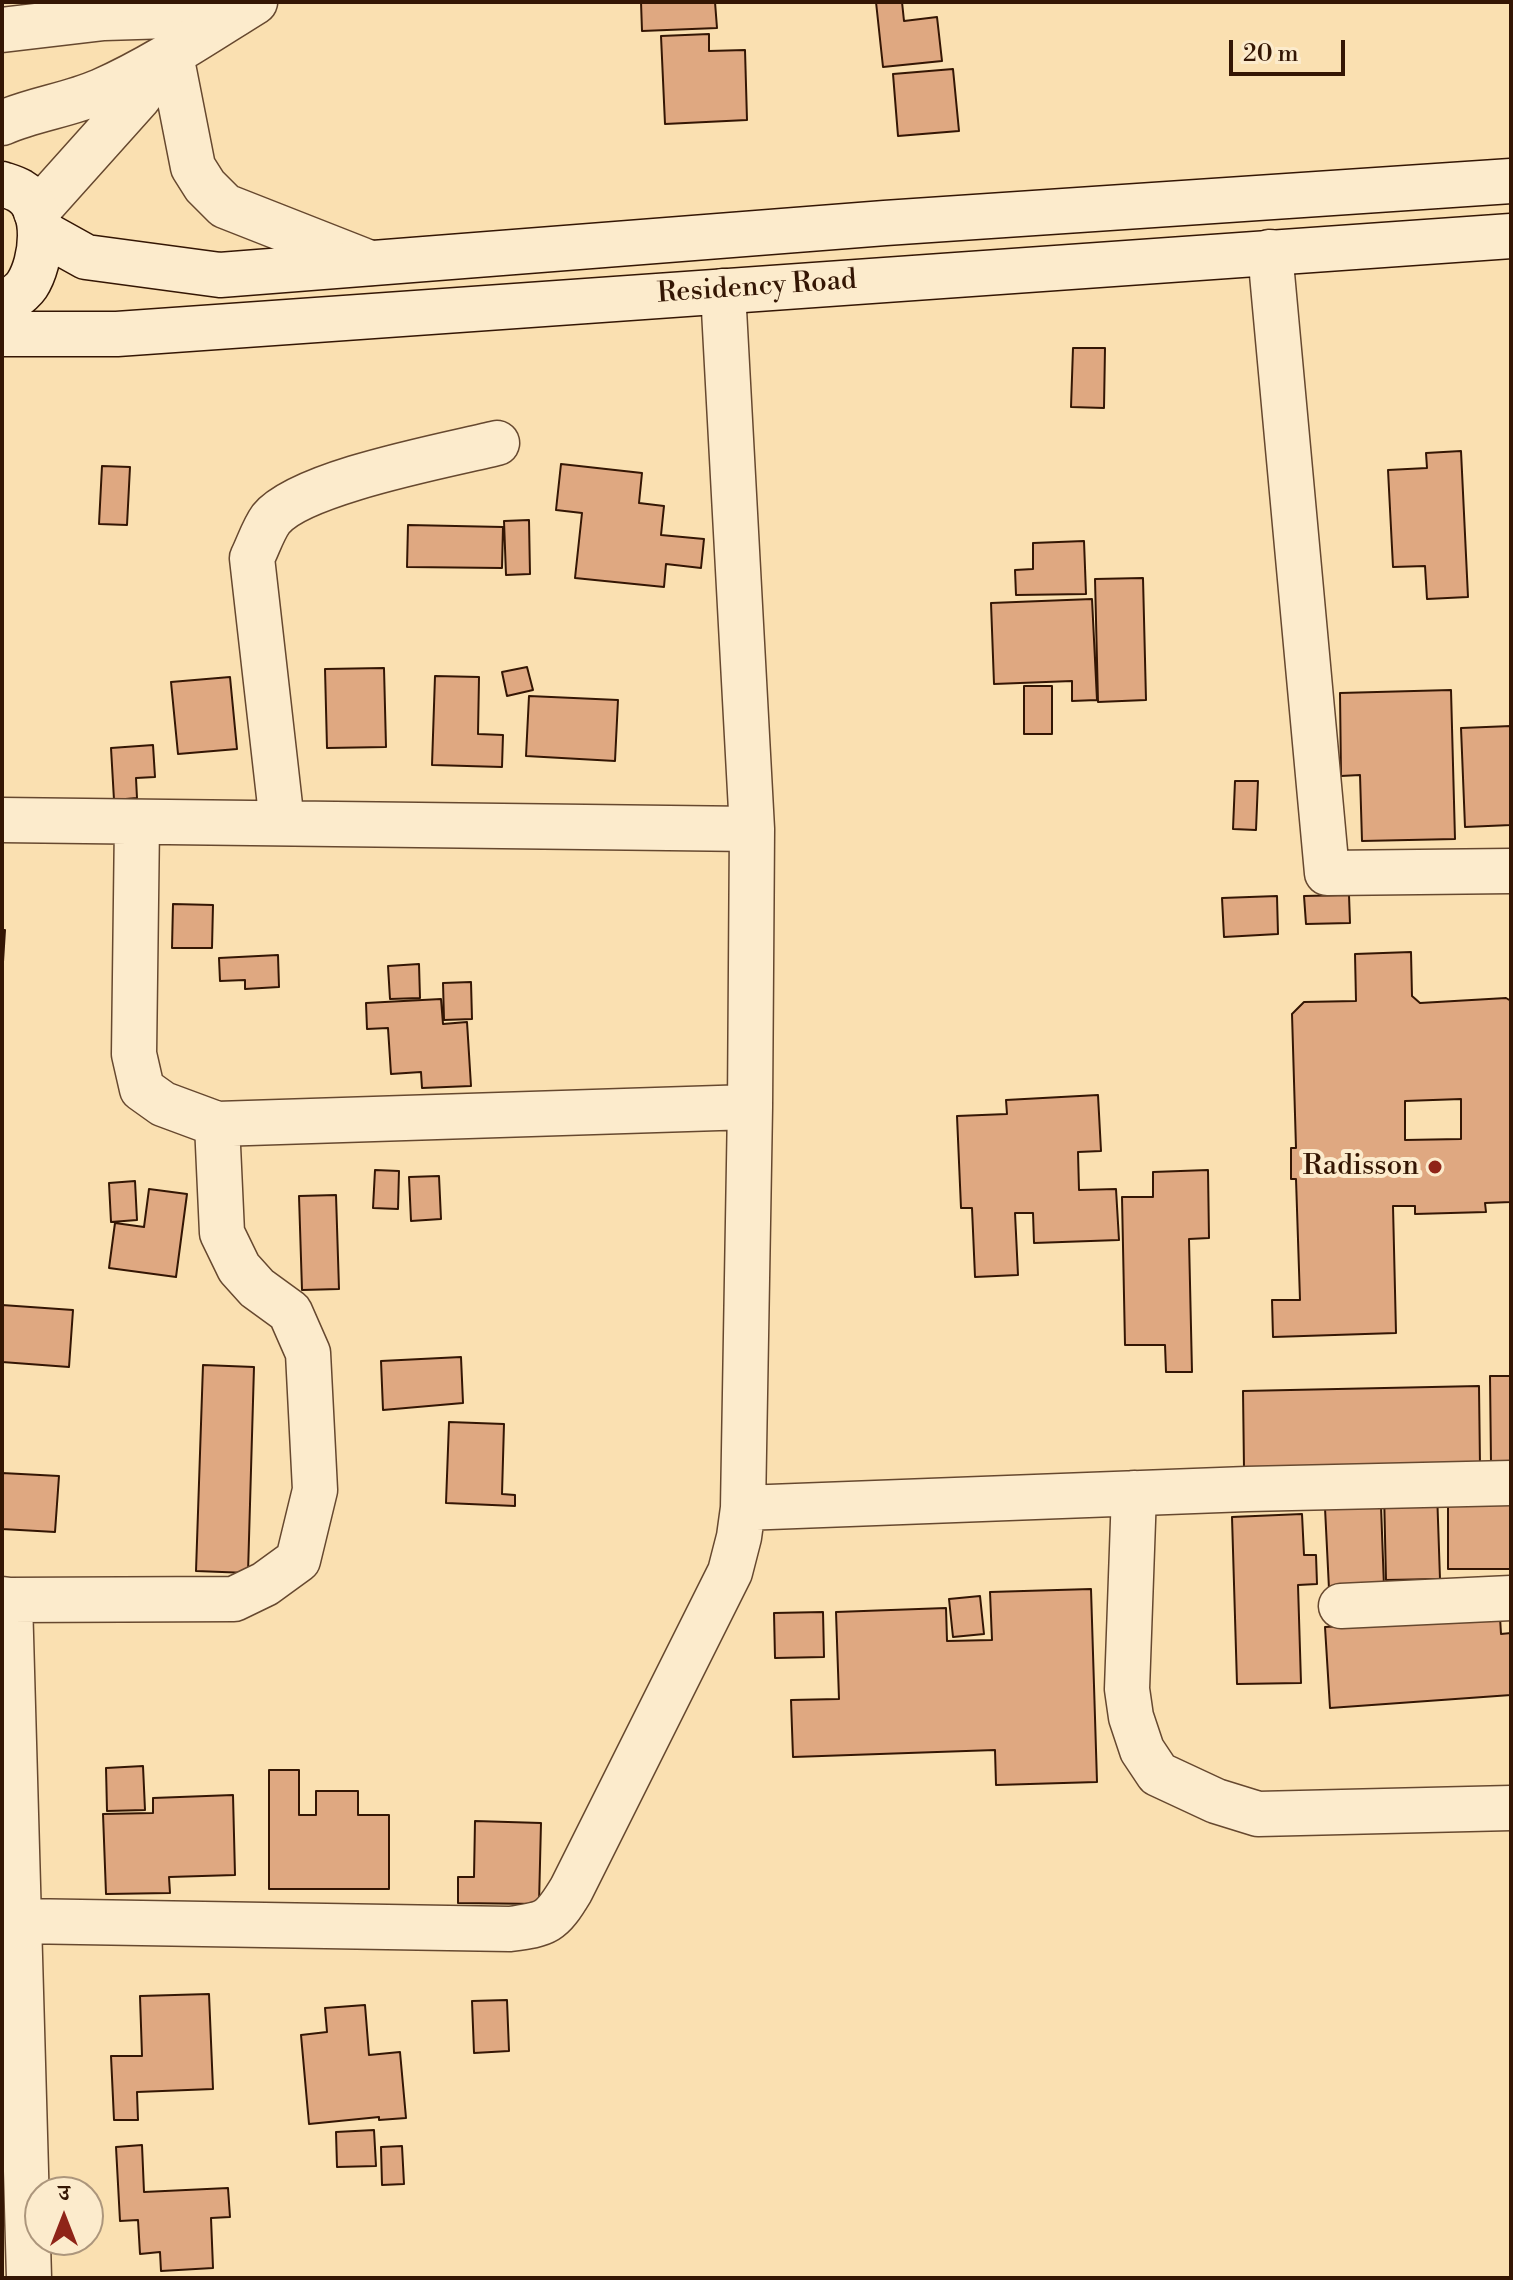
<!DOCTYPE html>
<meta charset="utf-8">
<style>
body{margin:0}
#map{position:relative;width:1513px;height:2280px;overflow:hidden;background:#fae0b1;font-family:"Libre Bodoni","Noto Serif Devanagari",serif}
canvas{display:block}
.frame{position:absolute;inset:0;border:4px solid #341604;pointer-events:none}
.north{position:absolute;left:24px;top:2176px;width:80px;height:80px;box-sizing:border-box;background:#fcebcc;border:2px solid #ac967c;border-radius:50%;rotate:0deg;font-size:22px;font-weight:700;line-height:32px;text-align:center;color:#341604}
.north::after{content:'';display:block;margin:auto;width:28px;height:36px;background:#8f2418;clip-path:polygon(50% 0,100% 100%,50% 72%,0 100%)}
.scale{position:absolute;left:1229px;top:40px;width:116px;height:36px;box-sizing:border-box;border:4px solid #341604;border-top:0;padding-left:10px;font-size:24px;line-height:28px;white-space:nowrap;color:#341604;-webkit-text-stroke:6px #fcebcc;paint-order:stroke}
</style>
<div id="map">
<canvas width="1513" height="2280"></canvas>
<div class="frame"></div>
<div class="north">उ</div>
<div class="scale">20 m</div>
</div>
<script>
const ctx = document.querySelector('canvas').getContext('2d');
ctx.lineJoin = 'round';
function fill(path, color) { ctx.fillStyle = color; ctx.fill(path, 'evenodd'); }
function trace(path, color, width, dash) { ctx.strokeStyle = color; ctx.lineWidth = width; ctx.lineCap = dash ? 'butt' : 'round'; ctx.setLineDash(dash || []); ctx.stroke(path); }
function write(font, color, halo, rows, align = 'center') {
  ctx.font = font + ' "Libre Bodoni",serif'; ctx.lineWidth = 8; ctx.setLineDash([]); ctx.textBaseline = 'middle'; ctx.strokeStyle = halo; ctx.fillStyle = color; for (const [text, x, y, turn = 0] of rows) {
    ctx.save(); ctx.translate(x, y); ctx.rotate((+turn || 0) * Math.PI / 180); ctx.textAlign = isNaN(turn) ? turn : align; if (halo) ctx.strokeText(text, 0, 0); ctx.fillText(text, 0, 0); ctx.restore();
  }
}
const building = new Path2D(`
 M641,2h74l2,26 -75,3z
 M876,2h26l2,19 33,-4 5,44 -59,6z
 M709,34v17l36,-1 2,70 -82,4 -4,-88z
 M953,69l6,62 -61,5 -5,-62z
 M1073,348h32l-1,60 -33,-1z
 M1461,451l7,146 -41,2 -2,-33 -32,1 -5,-97 39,-2 -1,-15z
 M561,464l81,9 -3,30 25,3 -3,29 43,4 -3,29 -35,-4 -2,23 -89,-9 7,-65 -26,-3z
 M102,466l28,1 -3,58 -28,-1z
 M529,520l1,54 -24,1 -2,-54z
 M408,525l95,2 -1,41 -95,-1z
 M1084,541l2,53 -70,1 -1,-25 18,-1v-26z
 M1143,578l3,122 -48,2 -3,-123z
 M1092,599l5,101 -25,1v-20l-78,3 -3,-81z
 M527,667l6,23 -26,6 -5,-24z
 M384,668l2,79 -59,1 -2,-79z
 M435,676l44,1 -1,57 25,1 -1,32 -70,-2z
 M230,677l7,72 -59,5 -7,-72z
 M1024,686h28v48h-28z
 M1451,690l4,149 -93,2 -2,-66 -19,1 -1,-83z
 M529,696l89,4 -3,61 -89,-5z
 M1511,726v99l-46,2 -4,-99z
 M153,745l2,32 -19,1 1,20 -23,2 -3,-52z
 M1235,781h23l-2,49 -23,-1z
 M1349,895l1,28 -44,1 -2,-28z
 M1277,896l1,38 -54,3 -2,-39z
 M173,904l40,1 -1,43h-40z
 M2,930h3l-3,48z
 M1411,952l1,44 8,7 86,-5 5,3v201l-26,1 1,9 -71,2v-8h-22l3,127 -123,4 -1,-37h28l-4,-121h-5v-31h5l-4,-134 12,-12 52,-1 -1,-47zM1461,1099v40l-56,1v-39z
 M278,955l1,32 -34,2v-9l-25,1 -1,-23z
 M419,964l1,34 -30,1 -2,-33z
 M471,982l1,37 -28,1 -1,-37z
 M441,999l2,25 24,-2 4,64 -49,2 -1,-16 -30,2 -3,-46 -21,1 -1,-26z
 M1098,1095l3,56 -23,1 1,38 37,-1 3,51 -85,3 -1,-30h-18l3,62 -43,2 -3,-69h-11l-4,-92 50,-2 -1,-14z
 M375,1170l24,1 -1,38 -25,-1z
 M1208,1170l1,68 -20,1 3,133h-26l-1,-27h-40l-3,-148h31v-25z
 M439,1176l2,43 -30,2 -2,-44z
 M135,1181l2,39 -26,2 -2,-39z
 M149,1189l38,5 -11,83 -67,-9 6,-45 29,4z
 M336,1195l3,94 -37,1 -3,-94z
 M2,1305l71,5 -4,57 -67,-5z
 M461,1357l2,46 -80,7 -2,-49z
 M203,1365l51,2 -6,206 -52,-2z
 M1490,1376h21v88h-20z
 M1479,1386l1,80 -236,3 -1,-78z
 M449,1422l55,2 -2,70 13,1v11l-69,-3z
 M2,1473l57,3 -4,56 -53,-3z
 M1448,1487h63v82h-63z
 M1437,1491l3,88 -54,1 -2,-88z
 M1381,1506l3,81 -55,2 -4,-81z
 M1302,1514l2,41h12l1,29 -19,1 3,98 -64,1 -5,-167z
 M1091,1589l6,193 -101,3 -1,-35 -202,7 -2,-57 48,-1 -3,-87 110,-4 1,33 45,-1 -2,-48z
 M980,1596l4,38 -31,3 -4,-38z
 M823,1612l1,45 -49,1 -1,-45z
 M1500,1617l1,17 10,-1v62l-181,13 -5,-81z
 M143,1766l2,44 -38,1 -1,-43z
 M269,1770h30v45h17v-24h42v24h31v74h-120z
 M233,1795l2,80 -66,2 1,16 -64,1 -3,-80 50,-1v-15z
 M475,1821l66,2 -2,81 -81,-1v-26h16z
 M209,1994l4,95 -76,3 1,28h-24l-3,-64h31l-2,-60z
 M507,2000l2,51 -35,2 -2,-52z
 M365,2005l4,50 31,-3 6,66 -27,2v-3l-70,7 -8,-89 26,-3 -2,-24z
 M374,2130l2,36 -39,1 -1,-35z
 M142,2145l2,47 84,-4 2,29 -19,1 2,50 -52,3 -1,-19 -20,2 -2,-34 -18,1 -4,-74z
 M402,2146l2,38 -22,1 -1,-38z`);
fill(building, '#dfa881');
trace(building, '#341604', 2);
const minor = new Path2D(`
 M2,30l102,-12 131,-4
 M1270,252l57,621 184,-2
 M2,820l750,9
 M137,823l-3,231 8,35 21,15 54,20 533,-17
 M282,823l-30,-265c6,-12 11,-28 19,-39 30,-37 177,-64 226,-76
 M1134,1493l-7,196 4,28 11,33 16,24 58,27 42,13 253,-6
 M743,1508l504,-19 264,-6
 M2,1599l8,1 19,678
 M10,1600l224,-1 31,-15 33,-24 17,-70 -7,-137 -18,-41 -33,-24 -18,-20 -17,-35 -5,-109
 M1341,1606l170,-8
 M19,1921l491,8c37,-5 41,-6 61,-39l159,-318 9,-35 4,-29 7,-401 2,-278 -29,-538`);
const tertiary = new Path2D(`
 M171,55l22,112 12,19 20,20 145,57
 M2,123c32,-14 67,-18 99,-32 54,-24 104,-58 154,-89
 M36,212l103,-115 23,-31`);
const secondary = new Path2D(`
 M2,184c6,2 13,4 18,7 29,16 22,71 7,94 -6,9 -17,15 -25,21
 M41,232l45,25 134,18 665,-52 626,-42
 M2,334h115l1394,-98`);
trace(minor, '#66482f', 47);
trace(tertiary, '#66482f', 47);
trace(secondary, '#341604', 47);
trace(minor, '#fcebcc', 44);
trace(tertiary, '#fcebcc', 44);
trace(secondary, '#fcebcc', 44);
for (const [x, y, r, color] of [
 [1435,1167,8,"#8f2418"]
]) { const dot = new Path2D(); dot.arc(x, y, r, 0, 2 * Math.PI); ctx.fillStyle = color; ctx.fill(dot); trace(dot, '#fcebcc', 3); }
write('28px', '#341604', '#fcebcc', [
 ["Residency Road",757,288,-4]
]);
write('28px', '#341604', '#fcebcc', [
 ["Radisson",1419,1167]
], 'right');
</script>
